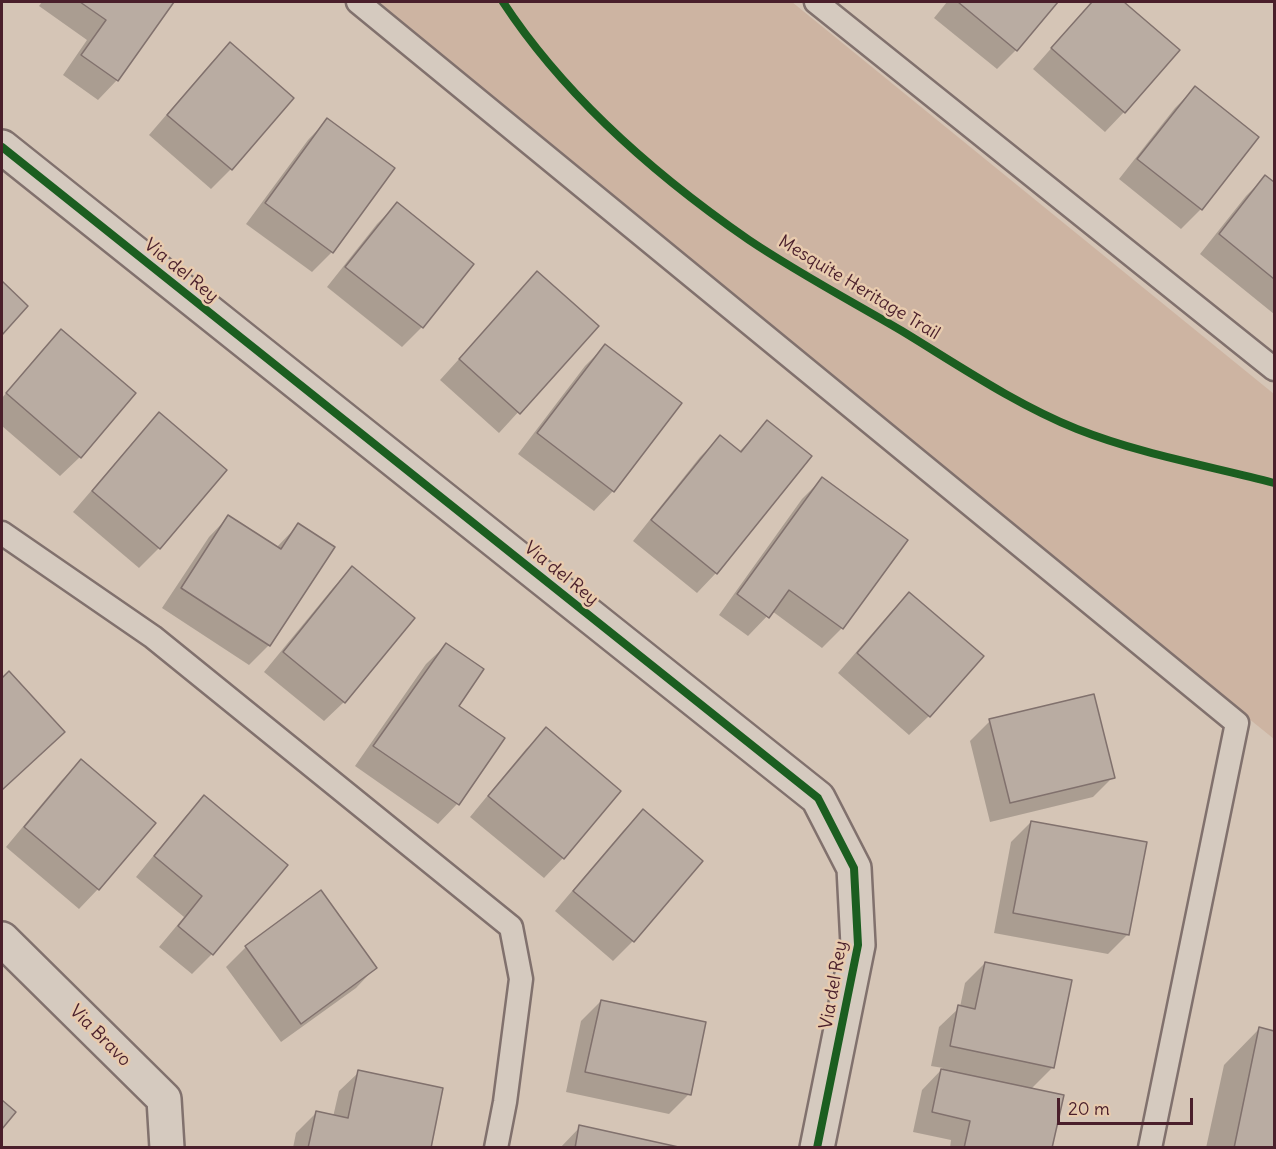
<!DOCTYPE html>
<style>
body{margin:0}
#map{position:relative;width:1276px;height:1149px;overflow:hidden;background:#d5c5b6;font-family:Delius,sans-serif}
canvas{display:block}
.frame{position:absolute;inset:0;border:3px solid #4a1f2b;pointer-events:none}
.scale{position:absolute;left:1057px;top:1098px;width:136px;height:27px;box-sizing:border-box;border:3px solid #4a1f2b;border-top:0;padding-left:8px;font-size:18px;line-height:21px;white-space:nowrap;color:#4a1f2b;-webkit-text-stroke:4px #e8cbae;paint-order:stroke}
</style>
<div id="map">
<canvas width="1276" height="1149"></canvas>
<div class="frame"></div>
<div class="scale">20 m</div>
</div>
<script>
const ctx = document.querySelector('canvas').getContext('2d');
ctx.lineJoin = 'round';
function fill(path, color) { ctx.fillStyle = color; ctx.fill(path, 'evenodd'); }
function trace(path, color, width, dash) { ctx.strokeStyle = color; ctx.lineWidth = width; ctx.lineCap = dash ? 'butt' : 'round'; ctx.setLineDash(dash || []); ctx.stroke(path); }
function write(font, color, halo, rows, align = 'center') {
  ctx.font = font + ' Delius,sans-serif'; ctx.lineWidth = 5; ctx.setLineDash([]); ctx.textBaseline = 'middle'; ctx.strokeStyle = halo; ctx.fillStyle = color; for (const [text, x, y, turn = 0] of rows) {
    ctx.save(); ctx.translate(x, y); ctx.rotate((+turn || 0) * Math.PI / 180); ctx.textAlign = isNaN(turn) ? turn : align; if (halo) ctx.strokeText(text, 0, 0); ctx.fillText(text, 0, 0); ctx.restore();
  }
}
fill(new Path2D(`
 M363,2h429l482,392v345z`), '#cdb4a2');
fill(new Path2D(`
 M42,2h130l-55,78 -19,20 -35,-25 24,-35 -48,-34z
 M947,2h109l-40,48 -19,19 -63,-51z
 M1092,2h30l56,48 -54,62 -19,20 -72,-63z
 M230,44l62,54 -61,71 -20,20 -62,-54 61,-71z
 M1195,88l6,121 -20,20 -62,-50 56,-71z
 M327,120l66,49 -61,83 -20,20 -66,-48 62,-84z
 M1265,177l9,7v130l-74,-60 46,-58z
 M397,204l25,123 -20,20 -75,-60 50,-63z
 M537,273l60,53 -98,107 -59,-53z
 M2,284l24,22 -24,27z
 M61,331l19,126 -20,19 -58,-50v-28l40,-48z
 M605,346l8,145 -19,20 -76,-57 67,-88z
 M159,414l66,56 -66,78 -20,20 -66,-56 67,-78z
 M767,422l43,34 -94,117 -19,20 -64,-52 67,-84 20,-20 19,15z
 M822,479l20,149 -20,20 -50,-37 -24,25 -29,-21 83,-116z
 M228,517l48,31 22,-23 -29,120 -20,20 -87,-57 47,-71z
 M353,568l-9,134 -20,19 -60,-49 69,-84z
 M909,594l20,122 -20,19 -71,-62 52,-60z
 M446,645l11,61 46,32 -46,66 -19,20 -83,-58 71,-102z
 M9,673l34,78 -41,39v-110z
 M990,721l123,56 -20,20 -103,25 -20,-81z
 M546,730l17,128 -19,20 -74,-61 56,-68z
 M81,761l17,128 -19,20 -73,-62 55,-66z
 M204,797l82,68 -74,89 -20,20 -33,-27 25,-30 -48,-40 49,-60z
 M643,811l58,50 -68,80 -20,20 -58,-50 68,-80z
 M1031,822l97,112 -20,20 -114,-21 17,-91z
 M321,892l54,76 -19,20 -75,54 -55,-75 20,-20z
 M985,963l67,105 -21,21 20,59h-101l1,-8 -38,-8 9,-42 21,-22 -12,-2 8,-39 21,-20 5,-24z
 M601,1001l88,93 -20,20 -103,-22 15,-71z
 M1259,1029l15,3v116h-68l18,-83z
 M359,1072l70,76h-136l3,-15 20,-20 17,4 6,-26z
 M580,1127l96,21h-116z`), '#0003');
const building = new Path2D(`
 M80,2h94l-56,79 -37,-26 25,-35z
 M958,2h100l-41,49z
 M1092,2h32l56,48 -55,63 -74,-65z
 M230,42l64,56 -62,72 -65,-55z
 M1195,86l64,51 -57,73 -65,-51z
 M327,118l68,50 -62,85 -68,-50z
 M1265,175l9,7v97l-55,-45z
 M397,202l77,62 -51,64 -78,-61z
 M537,271l62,55 -79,88 -61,-55z
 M2,281l26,25 -26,29z
 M61,329l75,64 -55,65 -75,-65z
 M605,344l77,59 -68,89 -77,-59z
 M159,412l68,58 -67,79 -68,-58z
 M767,420l45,36 -95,118 -66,-54 69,-85 21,17z
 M822,477l86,63 -65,89 -54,-39 -20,28 -32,-24z
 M228,515l53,34 17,-26 37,24 -65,99 -89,-58z
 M352,566l63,52 -70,85 -62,-51z
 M909,592l75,64 -54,61 -73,-64z
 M446,643l38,26 -25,37 46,32 -46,67 -86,-59z
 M9,671l56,61 -63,58v-112z
 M1094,694l21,84 -105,25 -21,-84z
 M546,727l75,64 -57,68 -76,-63z
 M81,759l75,64 -57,67 -75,-63z
 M204,795l84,70 -75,90 -35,-29 24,-30 -48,-40z
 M643,809l60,52 -69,81 -61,-51z
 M1031,821l116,21 -18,93 -116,-22z
 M321,890l56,78 -76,56 -56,-78z
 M985,962l87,18 -18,88 -104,-22 8,-41 17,4z
 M601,1000l105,22 -15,73 -106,-23z
 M1259,1027l15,4v117h-40z
 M941,1069l123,26 -12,53h-88l6,-27 -38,-9z
 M358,1070l85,18 -12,60h-123l8,-37 32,7z
 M2,1100l14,12 -14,17z
 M579,1125l104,23h-108z`);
fill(building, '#b9aca2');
trace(building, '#81716d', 1.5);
const lane = new Path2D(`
 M358,2l879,721 -87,425
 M816,2l458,367
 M2,533l151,104 358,290 10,52 -16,123 -9,46`);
const street = new Path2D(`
 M2,147l816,651 36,70 4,77 -41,203
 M2,939l162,160 3,49`);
trace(lane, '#81716d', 27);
trace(street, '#81716d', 38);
trace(lane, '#d5cabf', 22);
trace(street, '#d5cabf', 33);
trace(new Path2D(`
 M503,2c63,96 152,173 246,238 49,33 102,61 153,91 56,34 113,73 175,98 63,25 132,37 197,54
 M2,147l816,651 36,70 4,77 -41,203`), '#1b5e20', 8);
write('18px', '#4a1f2b', '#e8cbae', [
 ["Via del Rey",181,271,39],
 ["Mesquite Heritage Trail",859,288,31],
 ["Via del Rey",561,574,39],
 ["Via del Rey",834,985,-80],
 ["Via Bravo",100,1036,45]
]);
</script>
